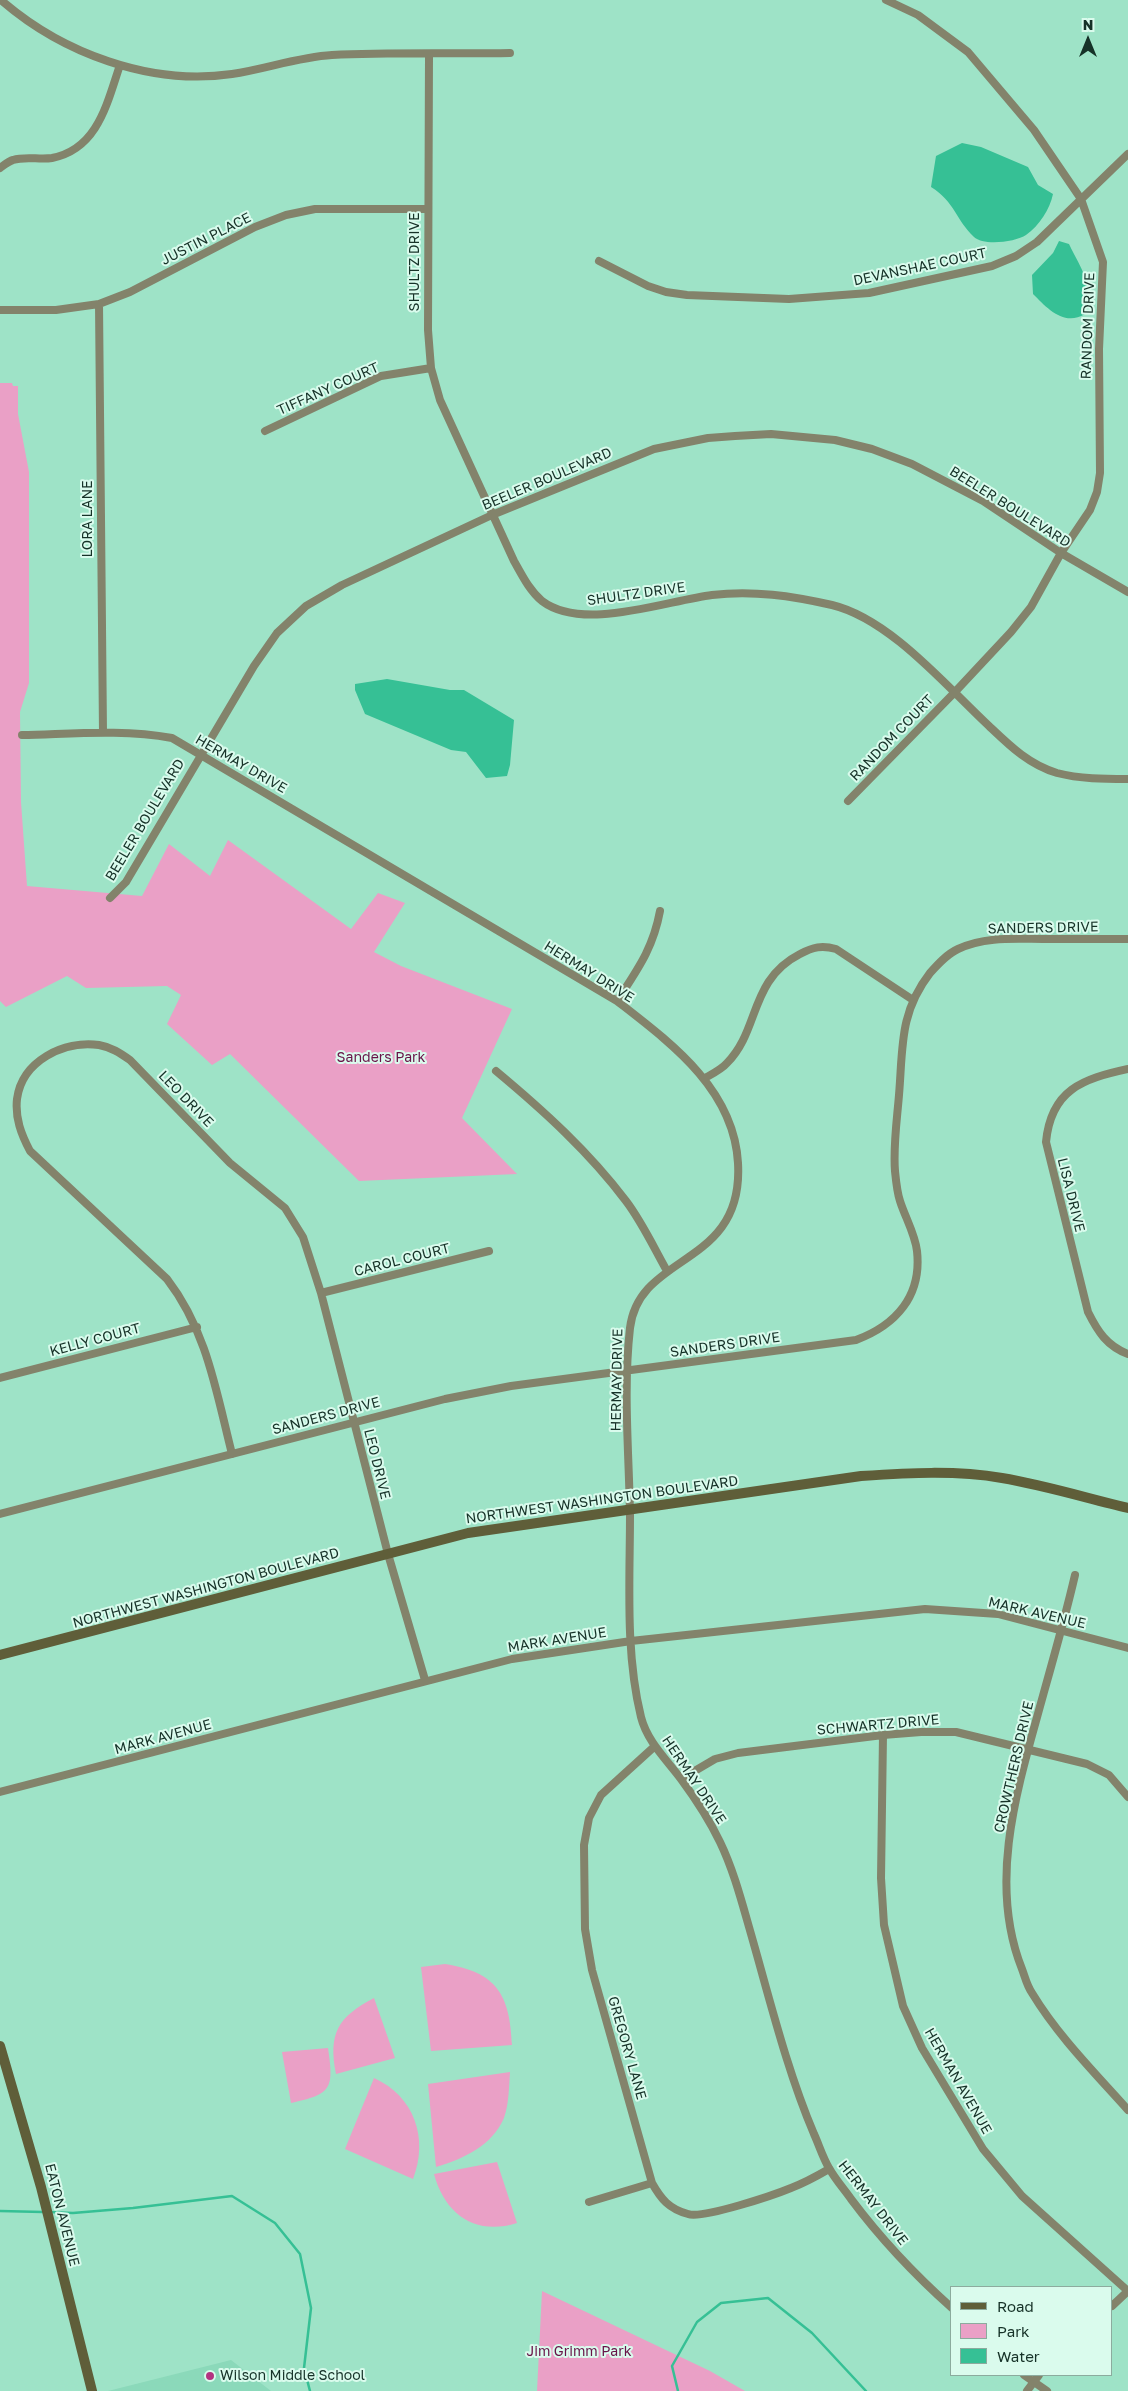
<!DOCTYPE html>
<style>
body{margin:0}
#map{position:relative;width:1128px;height:2391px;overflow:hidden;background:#9ee3c7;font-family:"Golos Text",sans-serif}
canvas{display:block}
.legend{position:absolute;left:950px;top:2286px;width:162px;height:90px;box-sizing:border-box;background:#dafbed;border:1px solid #8cab9e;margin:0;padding:6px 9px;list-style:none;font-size:15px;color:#163228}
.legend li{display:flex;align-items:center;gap:10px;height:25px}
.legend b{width:25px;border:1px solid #8cab9e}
.north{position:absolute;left:1063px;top:15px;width:50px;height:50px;-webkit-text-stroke:4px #dafbed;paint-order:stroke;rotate:0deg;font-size:14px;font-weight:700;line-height:20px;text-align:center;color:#163228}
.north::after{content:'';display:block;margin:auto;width:18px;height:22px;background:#163228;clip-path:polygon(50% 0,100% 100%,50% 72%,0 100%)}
</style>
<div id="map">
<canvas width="1128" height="2391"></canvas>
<ul class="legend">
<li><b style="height:6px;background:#5f5e39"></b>Road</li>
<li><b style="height:14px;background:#eaa0c6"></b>Park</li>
<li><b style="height:14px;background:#36c095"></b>Water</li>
</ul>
<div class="north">N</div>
</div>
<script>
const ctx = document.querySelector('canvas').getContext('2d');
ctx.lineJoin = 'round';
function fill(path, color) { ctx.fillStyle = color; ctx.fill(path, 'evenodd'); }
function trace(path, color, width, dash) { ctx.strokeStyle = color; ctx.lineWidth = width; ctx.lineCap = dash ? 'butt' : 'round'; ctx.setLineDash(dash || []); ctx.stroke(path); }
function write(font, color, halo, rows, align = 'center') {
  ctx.font = font + ' "Golos Text",sans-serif'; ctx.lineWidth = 4; ctx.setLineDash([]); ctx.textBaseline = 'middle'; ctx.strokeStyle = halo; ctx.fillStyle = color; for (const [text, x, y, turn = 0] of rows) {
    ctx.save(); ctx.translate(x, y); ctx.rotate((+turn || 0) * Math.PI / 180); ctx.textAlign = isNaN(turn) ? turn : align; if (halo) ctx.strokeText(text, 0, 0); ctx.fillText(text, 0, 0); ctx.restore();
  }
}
fill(new Path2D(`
 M231,2360l40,31h-163z`), '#8bd9ba');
fill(new Path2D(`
 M0,383h12l1,3h5v28l11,58v211l-9,29 1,90 6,84 115,10 27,-52 41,32 18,-36 123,89 27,-36 27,10 -31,49 27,14 111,43 -50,109 55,56 -158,7 -129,-127 -18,11 -45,-41 14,-29 -14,-9 -81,2 -19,-12 -61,31 -6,-6z
 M445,1964c52,8 65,31 67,81l-81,6 -10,-84z
 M374,1998l21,60 -59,16c-8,-41 2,-57 38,-76z
 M328,2048c6,41 4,46 -37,55l-9,-51z
 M510,2072c-1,14 -1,32 -6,46 -12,28 -41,41 -68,49l-8,-83z
 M374,2078c40,18 55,60 39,101l-68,-30z
 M497,2162l20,61c-41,13 -72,-8 -83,-49z
 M542,2291l168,80 35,20h-208z`), '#eaa0c6');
fill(new Path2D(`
 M962,143l19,4 47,20 10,18 15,9c-3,15 -14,32 -27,41 -10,7 -43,11 -52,2 -18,-17 -19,-35 -43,-50l5,-31z
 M1059,241l10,3c13,27 24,38 16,70 -21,13 -38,-6 -52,-20l-1,-19 21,-22z
 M387,679l63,11h14l50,30 -4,45 -3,11 -21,2 -20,-26 -15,-2 -86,-36 -10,-24v-6z`), '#36c095');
trace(new Path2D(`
 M0,2211l43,1
 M49,2212l24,1 60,-5 99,-12 43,27 25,31 11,54 -7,60 6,23
 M678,2391l-6,-25 25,-44 24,-19 47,-5 44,35 54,58`), '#36c095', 2.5);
trace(new Path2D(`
 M1,0c61,53 149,86 231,74 34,-5 66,-17 100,-19 59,-3 119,-1 178,-2
 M429,55l-1,275 3,38 9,32 74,161c8,14 15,29 28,40 41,31 123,0 170,-6 41,-5 80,1 120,10 58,14 114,81 157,121 20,19 40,39 68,47 23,6 47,6 71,6
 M0,168c4,-3 9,-7 13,-8 12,-4 27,0 39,-2 46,-9 55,-55 68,-93
 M599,261l49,25 18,6 21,3 102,4 80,-6 123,-27 24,-10 21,-14 91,-88
 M99,304l4,429
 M0,310h56l43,-6 31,-12 125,-65 31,-12 29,-6h113
 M265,431l116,-55 50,-8
 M22,735c50,-1 100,-6 150,3l445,263c54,42 117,88 121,162 6,105 -99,89 -108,165 -7,62 -1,125 0,187 0,66 -5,137 11,202 6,24 25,42 40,62 14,19 29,42 39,63 13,27 21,57 29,85 20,69 37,141 65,207 5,11 9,24 15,34 6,11 15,21 22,31 30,40 64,76 101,109
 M848,801l106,-108 57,-61 20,-25 30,-54 29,-43 7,-18 3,-19 -1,-124 4,-87 -22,-63 -47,-69 -66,-78 -50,-37 -32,-15
 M110,898l16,-16 128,-216 23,-33 29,-27 36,-21 150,-70 162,-66 54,-11 27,-2 36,-2 64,6 37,9 40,15 71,37 78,52 67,39
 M617,1001c20,-31 36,-52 43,-90
 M1128,1069c-46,10 -77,21 -82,73l42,170c10,20 19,34 40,42
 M496,1071c48,40 93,81 130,130 16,21 28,47 41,70
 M705,1078c7,-4 17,-9 22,-15 33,-33 22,-83 73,-109 13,-7 22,-9 36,-5l77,51
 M321,1293l168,-42
 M0,1378l197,-51
 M232,1454c-16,-63 -25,-123 -65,-175l-137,-128c-9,-17 -15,-33 -13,-52 5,-38 47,-59 82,-54 12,2 21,8 31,15l100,103 55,45 18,29 18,56 67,261 37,126
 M0,1514l445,-115 66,-13 345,-46c40,-15 66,-44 61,-89 -2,-17 -12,-34 -17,-50 -3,-9 -4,-20 -5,-30 -2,-25 2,-51 4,-76 4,-47 0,-82 31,-122 8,-9 17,-19 28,-24 27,-13 58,-10 87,-10 27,0 55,0 83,0
 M1075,1575c-9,39 -20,78 -31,117 -24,88 -58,187 -22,277 3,8 5,17 10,24 26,43 63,80 96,117
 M883,1735l-2,143 3,47 19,81 19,42 61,101 39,47 106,95
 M655,1746l-54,49 -12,23 -5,27 1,84 7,41 60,213c9,16 17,26 36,31 15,5 86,-19 103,-26 13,-5 26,-12 38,-19
 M681,1779l34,-20 23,-6 145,-18 38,-3h35l131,32 22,11 19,22
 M0,1792l512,-133 119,-18 294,-32 73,5 130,34
 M589,2202l63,-19
 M1112,2306l16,-15
 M1024,2375l23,16
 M1027,2391l12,-16`), '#83836b', 8);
trace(new Path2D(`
 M0,1655l468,-122 393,-57c47,-3 94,-6 141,2 42,7 84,20 126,30
 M0,2046l41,141 51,204`), '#5f5e39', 10);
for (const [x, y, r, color] of [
 [210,2376,5,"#b33381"]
]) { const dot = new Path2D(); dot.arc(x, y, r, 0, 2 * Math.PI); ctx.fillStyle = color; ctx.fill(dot); trace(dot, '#dafbed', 2); }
write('14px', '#163228', '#dafbed', [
 ["JUSTIN PLACE",206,239,-27],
 ["SHULTZ DRIVE",415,262,-90],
 ["DEVANSHAE COURT",920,267,-12],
 ["RANDOM DRIVE",1088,326,-88],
 ["TIFFANY COURT",328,389,-24],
 ["BEELER BOULEVARD",547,479,-23],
 ["BEELER BOULEVARD",1010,507,32],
 ["LORA LANE",88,519,-90],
 ["SHULTZ DRIVE",636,594,-8],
 ["RANDOM COURT",892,738,-46],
 ["HERMAY DRIVE",241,764,30],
 ["BEELER BOULEVARD",145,820,-59],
 ["SANDERS DRIVE",1043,928,-1],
 ["HERMAY DRIVE",589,972,32],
 ["LEO DRIVE",186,1099,46],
 ["LISA DRIVE",1071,1195,76],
 ["CAROL COURT",402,1260,-14],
 ["KELLY COURT",95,1340,-15],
 ["SANDERS DRIVE",725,1345,-8],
 ["HERMAY DRIVE",617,1380,-89],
 ["SANDERS DRIVE",326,1416,-15],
 ["LEO DRIVE",377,1464,76],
 ["NORTHWEST WASHINGTON BOULEVARD",602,1500,-8],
 ["NORTHWEST WASHINGTON BOULEVARD",206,1588,-15],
 ["MARK AVENUE",1037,1613,13],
 ["MARK AVENUE",557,1640,-9],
 ["SCHWARTZ DRIVE",878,1725,-5],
 ["MARK AVENUE",163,1737,-15],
 ["CROWTHERS DRIVE",1014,1767,-77],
 ["HERMAY DRIVE",694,1780,56],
 ["GREGORY LANE",627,2048,74],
 ["HERMAN AVENUE",958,2081,60],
 ["HERMAY DRIVE",873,2203,52],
 ["EATON AVENUE",62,2215,76]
]);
write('14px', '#681348', '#dafbed', [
 ["Sanders Park",381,1058],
 ["Jim Grimm Park",579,2352]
]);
write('14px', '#163228', '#dafbed', [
 ["Wilson Middle School",220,2376]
], 'left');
</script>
